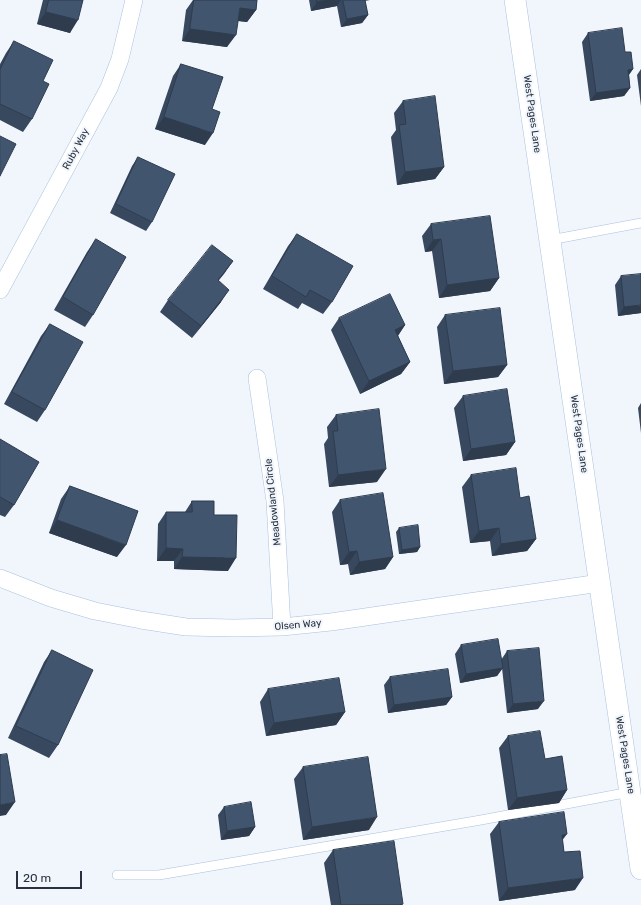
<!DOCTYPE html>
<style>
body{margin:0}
#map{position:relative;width:641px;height:905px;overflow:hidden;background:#f1f6fd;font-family:Rubik,sans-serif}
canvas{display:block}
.scale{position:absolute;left:16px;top:871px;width:66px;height:18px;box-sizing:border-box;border:2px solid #28313d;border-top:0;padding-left:5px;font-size:12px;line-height:14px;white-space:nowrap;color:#28313d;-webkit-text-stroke:3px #f1f6fd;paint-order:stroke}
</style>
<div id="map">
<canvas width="641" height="905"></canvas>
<div class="scale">20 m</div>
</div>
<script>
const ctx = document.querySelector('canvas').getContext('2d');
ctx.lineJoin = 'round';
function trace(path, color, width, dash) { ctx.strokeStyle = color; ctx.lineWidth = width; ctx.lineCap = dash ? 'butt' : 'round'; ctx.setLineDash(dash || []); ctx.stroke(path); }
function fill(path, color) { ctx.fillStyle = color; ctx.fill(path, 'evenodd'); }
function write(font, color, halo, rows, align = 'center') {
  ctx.font = font + ' Rubik,sans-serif'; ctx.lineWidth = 4; ctx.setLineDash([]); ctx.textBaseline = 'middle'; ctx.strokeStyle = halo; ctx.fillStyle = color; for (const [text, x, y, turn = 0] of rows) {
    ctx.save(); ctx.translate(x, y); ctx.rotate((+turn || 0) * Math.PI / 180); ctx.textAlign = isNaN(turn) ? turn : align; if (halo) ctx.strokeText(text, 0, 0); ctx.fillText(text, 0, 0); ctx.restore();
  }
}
const service = new Path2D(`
 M550,240l91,-17
 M117,875h42l322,-55 149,-28`);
const minor = new Path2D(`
 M0,290l109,-202 11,-29 14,-59
 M257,378l18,123 7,126
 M0,578l51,20 44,13 46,9 45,7 48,1 48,-1 49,-5 269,-39`);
const tertiary = new Path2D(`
 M515,0l126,869`);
trace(service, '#a9c0de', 10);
trace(minor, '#a9c0de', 18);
trace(tertiary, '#a9c0de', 22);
trace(service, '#fff', 9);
trace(minor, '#fff', 17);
trace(tertiary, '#fff', 21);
fill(new Path2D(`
 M43,0h40l-13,33 -33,-9z
 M193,0h64l-1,10 -9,12 -9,-1 -11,26 -45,-6 4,-31z
 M309,0h61l-5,1 3,14 -6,8 -21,4 -4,-21 -26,5z
 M588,33l37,19 8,17 -4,6 1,13 -6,8 -34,5 -8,-59z
 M14,41l29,40 -11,38 -9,13 -23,-12v-56l6,-11z
 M181,64l24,81 -50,-16 18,-53z
 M641,69v37l-4,-31z
 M403,101l41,66 -9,12 -38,6 -6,-48 5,-7 -2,-17z
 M138,157l14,65 -6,9 -36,-18 22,-47z
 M431,224l68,54 -9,13 -51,7 -7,-47 -7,1 -3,-16z
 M297,234l35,68 -9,12 -21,-11 -4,6 -35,-20 25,-43z
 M96,239l-3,76 -8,12 -31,-17 33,-58z
 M233,261l-15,20 3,21 -29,36 -32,-26 8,-12z
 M621,276l20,37 -23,3 -3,-31z
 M445,315l62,50 -9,12 -54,7 -7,-57z
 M339,318l66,7 -7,11 12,26 -9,12 -41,20 -29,-64z
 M50,324l-5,86 -8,12 -33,-18 37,-68z
 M463,396l52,46 -9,13 -43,6 -9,-53z
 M641,403v30l-3,-25z
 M336,415l41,67 -48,5 -5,-43 4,-6 -1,-11z
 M0,439l14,66 -9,12 -5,-2z
 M471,475l49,23 16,41 -9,12 -35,5 -2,-15 -20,2 -8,-56z
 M70,486l47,71 -68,-24 12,-34z
 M340,500l53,57 -8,12 -35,6 -2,-11 -8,1 -8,-53z
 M192,501l22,14 14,56 -54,-2v-8h-17l1,-37 8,-12h19z
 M399,528l21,19 -3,5 -18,2 -3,-22z
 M461,645l40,15 6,-9 31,58 -31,4 -5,-45 -5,8 -37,7 -5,-29z
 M52,650l6,95 -9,13 -41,-20 36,-76z
 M390,677l62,20 -6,8 -58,8 -4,-28z
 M268,689l77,23 -9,13 -70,11 -6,-34z
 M508,736l37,23 22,31 -8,13 -51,7 -9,-62z
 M303,767l66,63 -66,10 -9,-61z
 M224,807l31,20 -6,9 -28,4 -3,-25z
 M499,822l63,18 2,12 11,38 -76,11 -9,-67z
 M333,850l70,55h-72l-7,-42z`), '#38495f');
fill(new Path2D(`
 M330,0h11l-4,6 -26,5 6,-9z
 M240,8l16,2 -9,12 -16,-2z
 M46,12l32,8 -8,13 -33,-9z
 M368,15l-6,8 -21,4 6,-8z
 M190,29l46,6 -9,12 -45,-6z
 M633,69l-6,8 1,-7z
 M630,88l-6,8 -34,5 6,-8z
 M164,117l49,16 -8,12 -50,-16z
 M444,167l-9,12 -38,6 8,-13z
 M441,239l-9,12 -7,1 8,-12z
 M233,261l-9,13 -15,18 9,-12z
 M499,278l-9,13 -51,7 8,-13z
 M229,290l-8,12 -29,36 9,-12z
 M641,305v8l-23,3 6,-9z
 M405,325l-9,13 -1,-8z
 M410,362l-9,12 -41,20 9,-13z
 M507,365l-9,12 -54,7 9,-13z
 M515,442l-9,13 -43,6 8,-12z
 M386,469l-9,13 -48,5 9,-12z
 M57,520l69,25 -9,12 -68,-24z
 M499,528l-9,13 -20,2 9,-12z
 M536,539l-9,12 -35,5 9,-12z
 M420,547l-3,5 -18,2 3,-4z
 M166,548l17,1 -9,12h-17z
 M357,551l-9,13 -8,1 9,-13z
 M182,557l54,1 -8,13 -54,-2z
 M393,557l-8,12 -35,6 9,-13z
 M503,668l-6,8 -37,7 6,-9z
 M452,697l-6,8 -58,8 6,-8z
 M544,701l-6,8 -31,4 6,-9z
 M345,712l-9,13 -70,11 8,-13z
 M567,790l-8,13 -51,7 9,-12z
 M15,802l-9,13 -6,1v-11z
 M377,817l-8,13 -66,10 9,-13z
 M255,827l-6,9 -28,4 6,-9z
 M567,834l-9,12 4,-11z
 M583,878l-8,12 -76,11 9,-13z`), '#2e3c4e');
const building = new Path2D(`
 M49,0h34l-5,20 -32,-8z
 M194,0h63l-1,10 -16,-2 -4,27 -46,-6z
 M317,0h13l-13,2z
 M343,0h22l3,15 -21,4z
 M622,28l3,24h6l2,17 -5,1 2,18 -34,5 -8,-60z
 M14,41l39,19 -10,21 6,3 -17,35 -32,-15v-34z
 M181,64l42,13 -11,32 8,3 -7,21 -49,-16z
 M435,96l9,71 -39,5 -6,-47 7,-1 -3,-23z
 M0,136l16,8 -16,32z
 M138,157l37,17 -23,48 -36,-18z
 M490,216l9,62 -52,7 -6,-46 -8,1 -2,-16z
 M297,234l56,32 -21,36 -22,-12 -4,7 -34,-21z
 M96,239l30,18 -33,58 -30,-18z
 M212,245l21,16 -15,19 11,10 -28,36 -33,-26z
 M641,274v31l-17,2 -3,-31z
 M390,294l15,31 -10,5 15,32 -41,19 -30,-63z
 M500,308l7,57 -54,6 -8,-56z
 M50,324l33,18 -38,68 -33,-18z
 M507,389l8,53 -44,7 -8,-53z
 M379,409l7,60 -48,6 -5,-44h5l-2,-16z
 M0,439l39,23 -25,43 -14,-8z
 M516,468l4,30 9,-2 7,43 -35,5 -2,-16 -20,3 -8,-56z
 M70,486l68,25 -12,34 -69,-25z
 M383,493l10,64 -34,5 -2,-11 -8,1 -9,-52z
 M192,501h22v14h23l-1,43 -54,-1 1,-8 -17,-1v-36h26z
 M418,525l2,22 -18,3 -3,-22z
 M498,639l5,29 -37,6 -5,-29z
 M539,648l5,53 -31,3 -6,-53z
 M52,650l41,20 -35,75 -42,-19z
 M448,669l4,28 -58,8 -4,-28z
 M339,678l6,34 -71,11 -6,-34z
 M540,731l5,28 17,-3 5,34 -50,8 -9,-62z
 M7,754l8,48 -15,3v-50z
 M368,757l9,60 -65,10 -9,-60z
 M251,802l4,25 -28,4 -3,-24z
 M564,812l3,22 -5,1 2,17 16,-1 3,27 -75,10 -9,-66z
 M394,841l9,63 -4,1h-58l-8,-55z`);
fill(building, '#41556f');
trace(building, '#2e3c4e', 1);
write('10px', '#28313d', '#f1f6fd', [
 ["West Pages Lane",532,114,82],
 ["Ruby Way",76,149,-62],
 ["West Pages Lane",579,434,82],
 ["Meadowland Circle",273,502,-96],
 ["Olsen Way",298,625,-5],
 ["West Pages Lane",625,755,81]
]);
</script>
